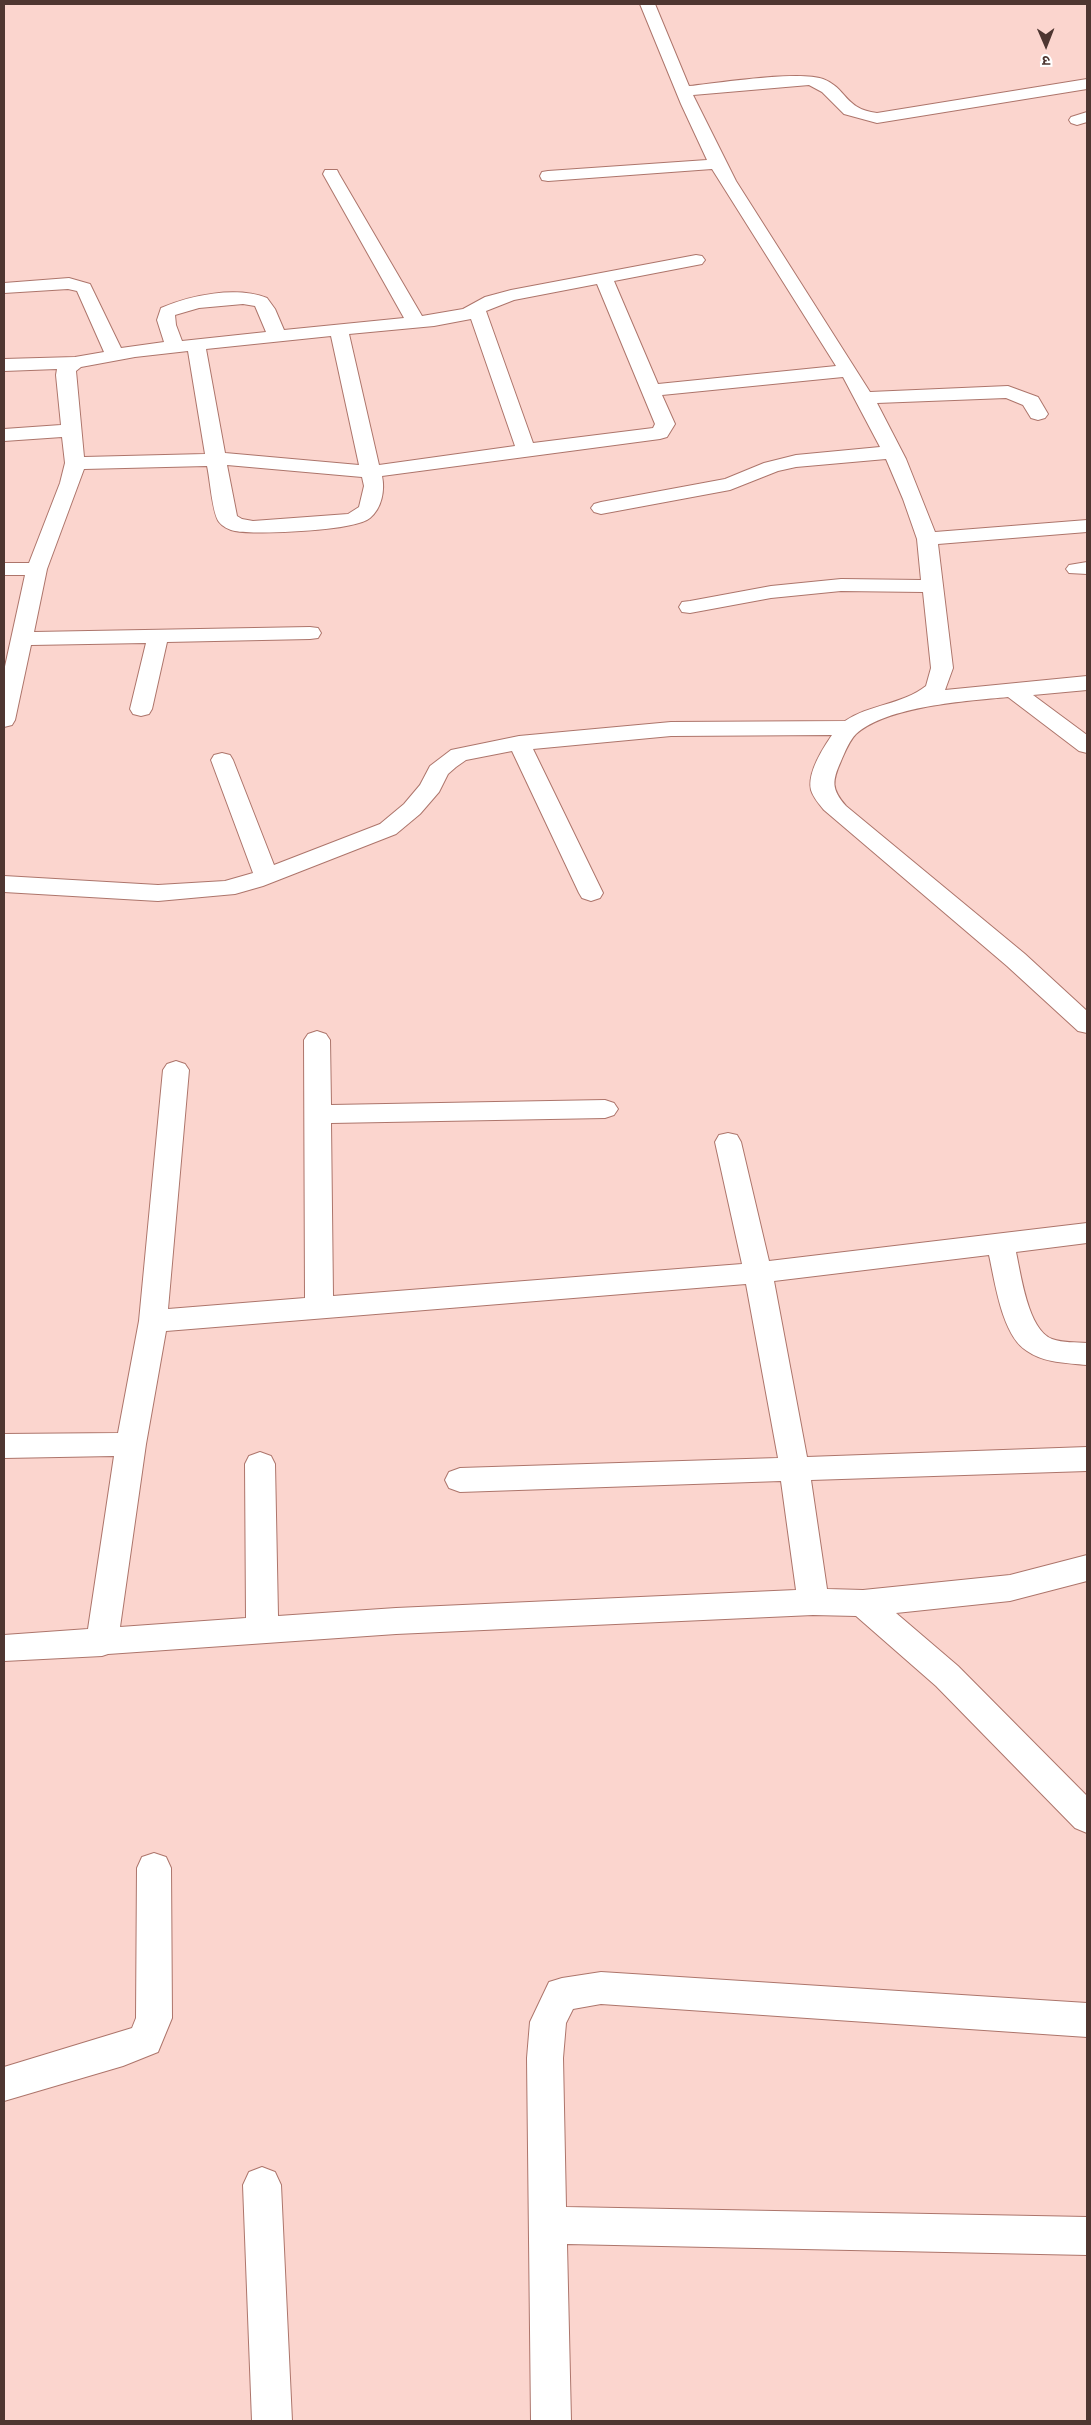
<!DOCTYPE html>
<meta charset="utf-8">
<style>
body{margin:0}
#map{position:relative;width:1091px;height:2425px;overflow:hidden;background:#fbd5ce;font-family:Figtree,"Noto Sans Devanagari",sans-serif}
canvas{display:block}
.frame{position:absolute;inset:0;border:5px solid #4e3631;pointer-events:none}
.north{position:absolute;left:1021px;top:20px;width:50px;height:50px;-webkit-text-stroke:4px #fff;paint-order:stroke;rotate:179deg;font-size:14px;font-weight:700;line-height:20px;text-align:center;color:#4e3631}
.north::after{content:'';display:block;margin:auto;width:18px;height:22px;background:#4e3631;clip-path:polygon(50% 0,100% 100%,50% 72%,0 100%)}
</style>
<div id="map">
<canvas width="1091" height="2425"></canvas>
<div class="frame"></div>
<div class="north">उ</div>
</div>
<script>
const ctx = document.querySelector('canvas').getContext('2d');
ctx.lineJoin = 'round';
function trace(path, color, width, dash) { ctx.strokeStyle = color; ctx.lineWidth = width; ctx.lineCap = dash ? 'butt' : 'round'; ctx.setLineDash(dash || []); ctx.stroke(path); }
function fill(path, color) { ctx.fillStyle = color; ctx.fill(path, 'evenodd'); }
const minor = new Path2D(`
 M640,4h15l34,82c29,-3 111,-16 134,-7 24,9 21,30 54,34l210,-34v10l-210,34 -33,-9 -22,-22 -13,-7 -116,10 43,86 134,211 138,-6 30,11 10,17 -3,4 -7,2 -7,-2 -8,-13 -17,-7 -129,5 29,56 29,73 152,-12v12l-149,12 15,124 -8,22 142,-14v14l-54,5 54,40v18l-8,-2 -71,-54c-41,4 -121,9 -152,37 -7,7 -11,18 -15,27 -9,20 -10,28 5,45l179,148 62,57v22l-9,-2 -71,-65 -183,-156c-5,-6 -11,-13 -13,-20 -4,-17 12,-42 21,-55l-161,1 -138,13 70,144 -3,5 -9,3 -9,-3 -3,-5 -67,-142 -46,9 -10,7 -8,7 -9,18 -19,22 -24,20 -133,52 -28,8 -77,7 -154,-9v-16l154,9 67,-4 28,-8 -42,-113 3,-5 8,-2 8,2 3,5 41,105 106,-41 24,-20 16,-19 10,-19 21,-16 68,-14 152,-14 174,-1c25,-17 57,-16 81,-35l5,-18 -8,-76 -82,-1 -70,7 -81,15 -8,-1 -3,-5 3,-5 8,-1 81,-15 70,-7 80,1 -4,-41 -14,-40 -17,-40 -90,8 -18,4 -48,19 -129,24 -7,-2 -3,-4 3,-4 7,-2 124,-23 39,-16 32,-8 84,-8 -37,-70 -181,18 13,29 -8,13 -7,2 -278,37c3,14 0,32 -12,42 -15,13 -114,17 -135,13 -6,-1 -13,-5 -16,-9 -7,-9 -9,-44 -12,-56l-123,3 -37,100 -13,63 276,-5 8,1 3,5 -3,5 -8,1 -143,3 -15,67 -3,5 -8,2 -8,-2 -3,-5 16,-66 -115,2 -16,75 -3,5 -8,2v-56l21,-96h-21v-12h25l31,-80 5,-20 -3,-26 -58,4v-12l57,-4 -5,-50 1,-6 -53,2v-12l71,-2 29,-5 -27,-61 -9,-2 -64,4v-10l65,-5 21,6 31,64 43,-6 -7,-22 4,-12c30,-13 75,-22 106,-10l8,11 9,21 120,-12 -81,-144 2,-4h12l2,4 83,142 41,-7 22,-12 26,-7 185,-35 6,1 3,4 -3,4 -88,17 44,103 178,-18 -124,-197 -164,12 -6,-1 -2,-4 2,-4 6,-1 159,-11 -26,-56zM597,284l58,140 -2,4 -120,15 -47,-132 28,-11zM243,304l12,2 11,26 -84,9 -6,-16 -1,-10 24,-7zM471,319l44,127 -136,19 -30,-131 85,-8zM331,336l28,129 -134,-12 -19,-104zM188,351l17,103 -121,3 -8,-86 5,-4 54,-10zM227,465l135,12 2,9 -5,21 -11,7 -95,7 -11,-2 -5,-3z
 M1087,112v10l-10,3 -6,-2 -2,-3 2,-3z
 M1087,562v12l-18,-1 -3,-4 3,-4z
 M317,1031l9,3 4,6 1,65 274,-5 9,3 4,6 -4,6 -9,3 -274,5 2,173 409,-32 -27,-122 4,-7 9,-2 9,2 4,7 28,119 318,-38v20l-71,9c5,23 12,78 36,87 11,4 24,3 35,4v22c-20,-2 -43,-2 -60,-14 -25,-15 -32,-69 -38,-96l-215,26 33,176 280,-10v24l-276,9 16,109 36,1 147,-15 77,-20v26l-77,20 -114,12 62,53 129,130v37l-12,-5 -139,-142 -80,-70 -43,-1 -417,19 -288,20 -6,2 -98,5v-26l84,-6 26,-173 -110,2v-24l114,-1 21,-112 24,-251 4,-6 9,-3 9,3 4,6 -21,239 137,-11 -1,-258 4,-6zM746,1284l32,174 -318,10 -11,4 -4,8 4,8 11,4 321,-11 15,109 -400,18 -118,8 -3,-152 -4,-8 -11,-4 -11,4 -4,8 1,154 -126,9 26,-183 20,-113z
 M154,1853l12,4 5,11 1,150 -14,34 -35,14 -119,35v-34l128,-39 4,-10 1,-150 5,-11z
 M601,1972l486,31v34l-486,-33 -28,5 -7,14 -3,35 3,149 521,10v38l-520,-11 4,177h-40l-4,-363 3,-36 19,-40 13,-4z
 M262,2167l13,5 6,13 11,236h-40l-9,-236 6,-13z`);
trace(minor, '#ad756b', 2);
fill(minor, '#fff');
</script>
